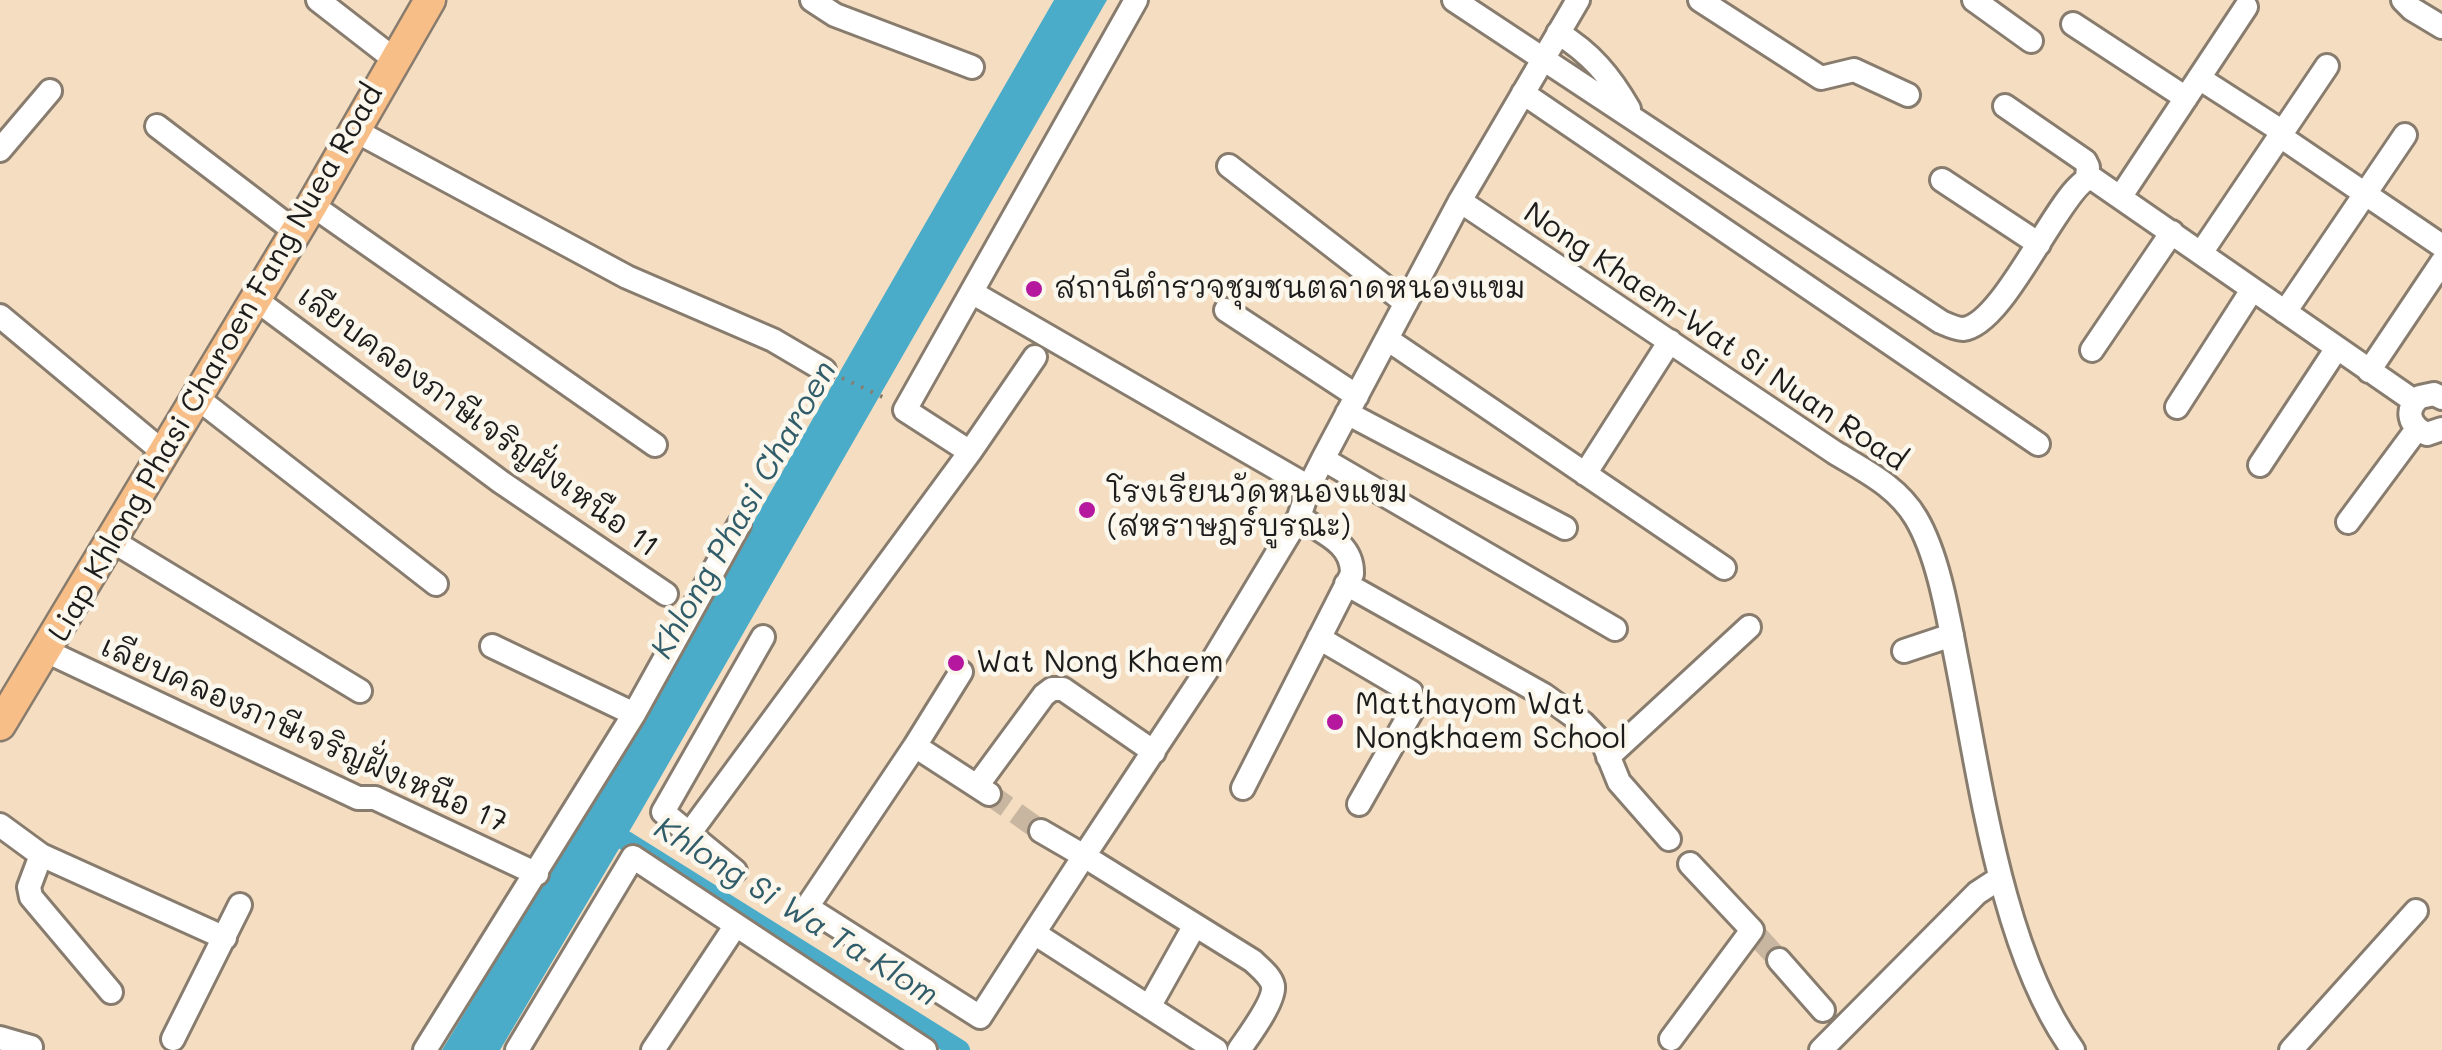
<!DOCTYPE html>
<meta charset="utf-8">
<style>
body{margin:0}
canvas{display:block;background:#f4ddc1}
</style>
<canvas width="2442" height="1050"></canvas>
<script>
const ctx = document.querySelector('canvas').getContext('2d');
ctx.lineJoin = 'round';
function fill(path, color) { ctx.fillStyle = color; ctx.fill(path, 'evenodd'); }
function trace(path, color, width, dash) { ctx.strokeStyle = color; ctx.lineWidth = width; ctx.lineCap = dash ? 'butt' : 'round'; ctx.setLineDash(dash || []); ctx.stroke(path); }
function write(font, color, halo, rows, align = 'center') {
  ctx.font = font + ' Mali,"Playpen Sans Thai",sans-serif'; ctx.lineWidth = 9; ctx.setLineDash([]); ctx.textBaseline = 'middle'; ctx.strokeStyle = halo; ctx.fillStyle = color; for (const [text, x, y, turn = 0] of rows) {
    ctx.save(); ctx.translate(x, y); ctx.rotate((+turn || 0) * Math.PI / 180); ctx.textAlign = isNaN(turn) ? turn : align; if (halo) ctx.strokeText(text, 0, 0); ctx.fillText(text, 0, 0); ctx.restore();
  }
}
fill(new Path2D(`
 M1054,0h53l-471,820 -136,230h-58l154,-255z`), '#4aacc9');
trace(new Path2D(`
 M602,826l358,224`), '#4aacc9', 20);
trace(new Path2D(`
 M989,794l52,37
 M1758,937l21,23`), '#c9b6a0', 22, [22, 11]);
const minor = new Path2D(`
 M318,0l76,59
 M812,0l23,15 137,52
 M1454,0l487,322c7,3 15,7 22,7 43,-4 100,-149 129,-151l322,223
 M1700,0l121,78 33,-8 54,25
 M1974,0l57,41
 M2403,0l9,9 30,18
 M2073,24l113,74
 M1558,33c33,20 52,43 71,76
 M2199,78l84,54
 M1523,93l515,351
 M2005,106l80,55 3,6 -1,10
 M157,126l139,106
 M354,130l273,147 146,63 51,30
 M2280,136l162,110
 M0,150l50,-59
 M1229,166l177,137
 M1942,180l97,64
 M2121,196l125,-189
 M1460,201l374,251c31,19 63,34 82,66 22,37 32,97 40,139 24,120 45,294 117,393
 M312,205l343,240
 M2201,253l126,-187
 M973,293l336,194
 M255,299l246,183 165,112
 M1226,310l131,86
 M2285,312l120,-177
 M0,316l163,136
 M1387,339l337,229
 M2092,350l80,-118
 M2369,371l73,-109
 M196,397l240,187
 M2442,398l-8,-4 -14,3c-16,13 -11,29 7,37l15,-5
 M2177,407l75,-117
 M1347,413l218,115
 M970,452l65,-95
 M1323,459l292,170
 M2260,465l77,-117
 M1585,474l85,-133
 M2348,522l69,-93
 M111,540l249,151
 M1346,584l198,111 39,28 21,22 15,37 50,57
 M1319,638l92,54 3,15 -55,97
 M492,646l142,68
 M46,651l312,147h17l162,76
 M1904,651l48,-16
 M915,746l46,-74
 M1608,757l141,-130
 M977,786l67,-91 8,-6h11l91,63
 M1243,788l109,-214c1,-31 -29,-41 -53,-57
 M989,794l-74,-48 -108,161 173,110 54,-84
 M0,825l41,30 184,83
 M1041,831l43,25 123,-186 92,-153 10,-30 14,-28 137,-258 118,-201
 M689,834l281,-382 -65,-42 231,-410
 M41,855l-12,32 2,10 80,95
 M735,871l-72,-59 100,-175
 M1779,960l44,50
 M1149,1007l46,-82
 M0,1038l31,9
 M173,1039l67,-134
 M1671,1039l81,-109 -62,-66
 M425,1050l209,-336 105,-189
 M517,1050l116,-193 292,193
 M653,1050l83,-125
 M1216,1050l-182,-117 50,-77 169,105c7,7 18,15 20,25 2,15 -25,51 -34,64
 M1821,1050l156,-157 23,-15
 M2291,1050l125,-139`);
const major = new Path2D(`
 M0,725l312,-520 118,-205`);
trace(minor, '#887c6e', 28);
trace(major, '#887c6e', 35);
trace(new Path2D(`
 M842,378l45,21`), '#887c6e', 4, [2.5, 8]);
trace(minor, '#fff', 22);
trace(major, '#f7be88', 30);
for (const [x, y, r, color] of [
 [1034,289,10,"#b5179e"],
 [1087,510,10,"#b5179e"],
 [956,663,10,"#b5179e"],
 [1335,722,10,"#b5179e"]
]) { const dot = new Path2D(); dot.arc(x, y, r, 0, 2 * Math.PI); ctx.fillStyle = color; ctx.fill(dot); trace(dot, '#fbf7ec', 4); }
write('30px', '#1c1c1c', '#fbf7ec', [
 ["สถานีตำรวจชุมชนตลาดหนองแขม",1054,289],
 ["โรงเรียนวัดหนองแขม",1107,493],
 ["(สหราษฎร์บูรณะ)",1107,527],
 ["Wat Nong Khaem",976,663],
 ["Matthayom Wat",1355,705],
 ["Nongkhaem School",1355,739]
], 'left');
write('30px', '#1c1c1c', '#fbf7ec', [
 ["Nong Khaem-Wat Si Nuan Road",1715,337,34],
 ["Liap Khlong Phasi Charoen Fang Nuea Road",216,363,-60],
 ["เลียบคลองภาษีเจริญฝั่งเหนือ 11",478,422,36],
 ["เลียบคลองภาษีเจริญฝั่งเหนือ 17",304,735,24]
]);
write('italic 32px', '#315d6a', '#fbf7ec', [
 ["Khlong Phasi Charoen",744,510,-60],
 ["Khlong Si Wa Ta Klom",796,912,32]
]);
</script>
